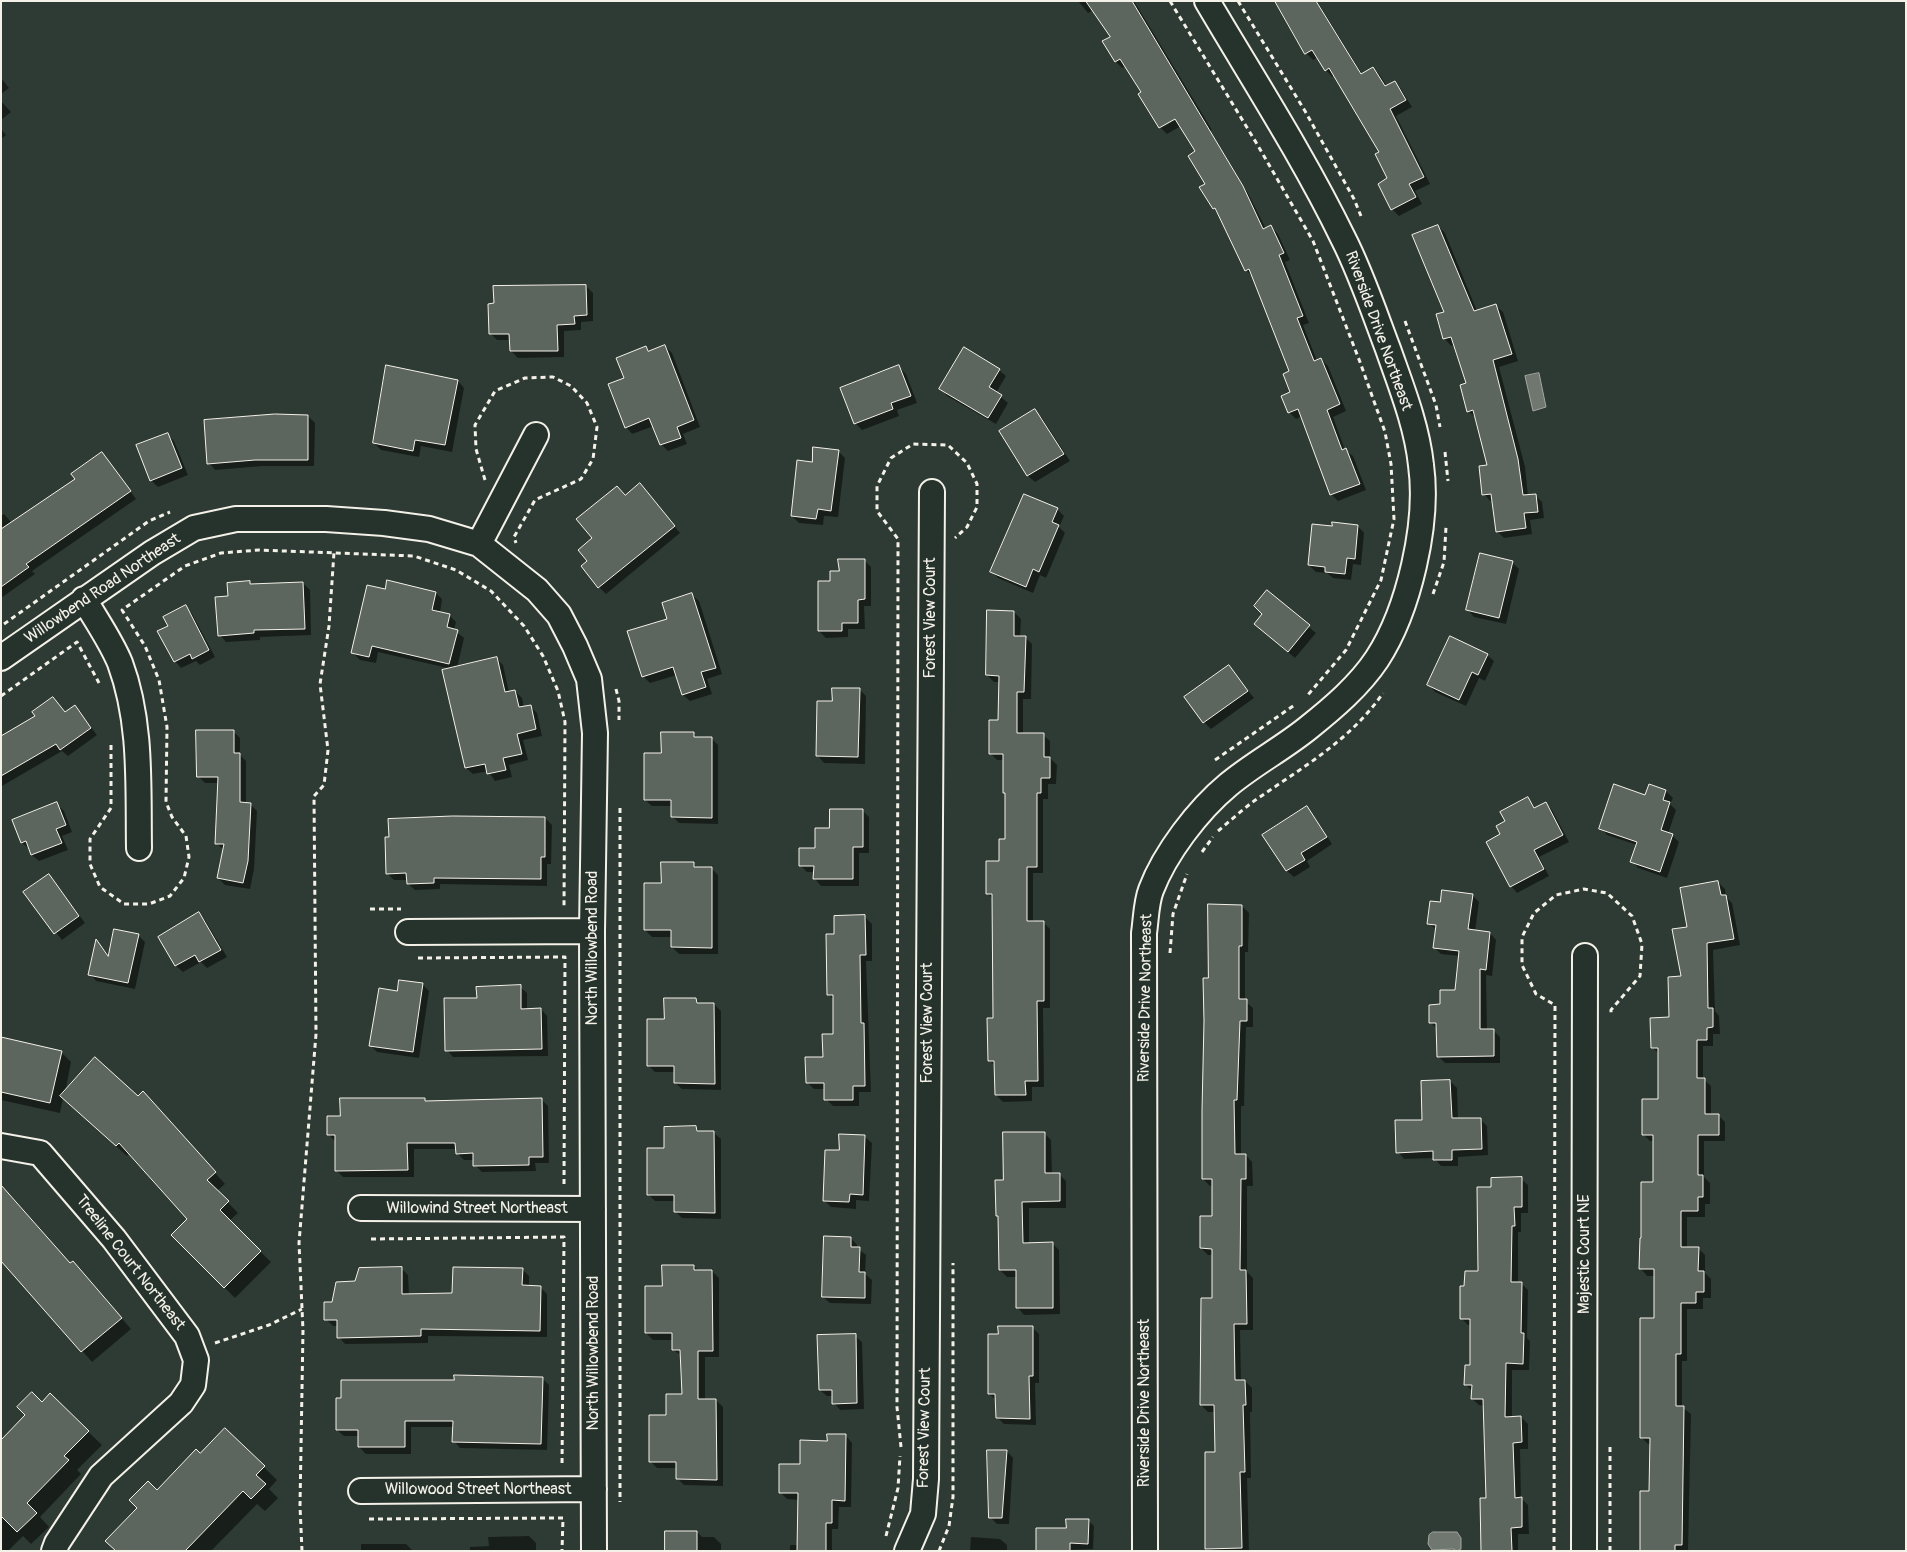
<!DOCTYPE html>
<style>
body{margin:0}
#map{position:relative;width:1907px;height:1552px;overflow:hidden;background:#2e3b34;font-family:Pangolin,sans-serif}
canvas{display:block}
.frame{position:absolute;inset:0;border:2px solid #f4f1e8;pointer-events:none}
</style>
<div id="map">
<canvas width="1907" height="1552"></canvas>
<div class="frame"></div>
</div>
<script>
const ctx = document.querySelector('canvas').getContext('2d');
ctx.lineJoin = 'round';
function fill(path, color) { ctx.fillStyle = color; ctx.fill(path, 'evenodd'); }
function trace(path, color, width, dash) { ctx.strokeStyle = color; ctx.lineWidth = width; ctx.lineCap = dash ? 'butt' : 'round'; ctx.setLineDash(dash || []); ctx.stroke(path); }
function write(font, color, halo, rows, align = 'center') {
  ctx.font = font + ' Pangolin,sans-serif'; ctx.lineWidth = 4; ctx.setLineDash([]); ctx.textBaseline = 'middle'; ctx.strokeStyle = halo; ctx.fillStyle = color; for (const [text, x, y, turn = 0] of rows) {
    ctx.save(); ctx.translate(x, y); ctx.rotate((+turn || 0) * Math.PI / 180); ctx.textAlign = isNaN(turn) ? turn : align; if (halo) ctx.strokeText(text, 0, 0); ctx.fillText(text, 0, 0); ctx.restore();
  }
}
const water = new Path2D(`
 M1539,373l7,34 -13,4 -8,-35z
 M1433,1532h24l4,6v11l-4,2 -4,-2 -21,1 -4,-6 1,-9z`);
fill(water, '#6f7770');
trace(water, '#a4a8a0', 1);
fill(new Path2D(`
 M1078,1h56l78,129 -2,1 39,64 17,34 5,-2 7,7 12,26 -5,2 24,61 -6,2 14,36 4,-2 7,7 18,45 -13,6 12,33 8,6 13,34 -28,11 -7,-7 -29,-78 -6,3 -7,-7 3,-20 -2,-20 -37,-95 -7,-7 -27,-57 -5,-5 -17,-56 -16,-26 -14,8 -6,-6 20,-11 -39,-24 -16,-27 -4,2 -6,-6 -5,-25 -17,-27 -6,3z
 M1276,1h41l45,73 11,-6 7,7 7,12 8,-5 6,7 11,18 -16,9 34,68 -15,7 7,13 -23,12 -7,-7 -3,-30 -8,-27 -47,-77 -2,2 -6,-7 -8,-13 -5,3 -7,-7z
 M1,78l8,10 -8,6z
 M1,101l10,11 -10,8z
 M1,129l5,6 -5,4z
 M1438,226l7,7 32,78 19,-5 7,6 15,49 -19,6 26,100 3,29 7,-1 7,7 2,16 -14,2 2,14 -28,4 -7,-7 -4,-30h-3l-6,-7 5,-28 -13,-48 -8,-7v-27l-13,-39 -4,1 -6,-7 -8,-24 9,-3z
 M586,286l7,7v28l-12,1v8l-17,1v26l-46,1 -7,-7v-11h-14l-7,-7z
 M665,346l7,7 28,74 -17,7 4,10 -19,7 -7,-7 -7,-18 -22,8 -6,-7v-49l20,-30 4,4z
 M387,366l71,15 6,7 -12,64 -31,-6 -2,11 -38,-7 -7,-7z
 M899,367l7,7 11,29 -20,7 2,6 -37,14 -7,-7z
 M999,370l7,6 -10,17 12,10 -12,21 -49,-28 -6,-7z
 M1035,411l7,7 28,43 -35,21 -7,-6 -27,-45z
 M308,416l7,7 -1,43h-51l-48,4 -6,-7z
 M167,434l7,7 14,34 -30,12 -7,-7z
 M838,451l7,7 -7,59 -14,-1 -1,9 -24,-2 -7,-7 21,-53z
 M102,453l34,46 -104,72 3,3 -34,24v-82l3,-2 8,9 65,-44z
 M647,492l33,41 -74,61 -7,-7 -10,-26 5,-23 32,-42z
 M1057,509l7,7 -5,11 6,6 -19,45 -6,-3 -7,18 -35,-15 -6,-6z
 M1358,526l6,7 -3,32 -8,-1 -2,16 -18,-2 -6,-5 -11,-1 -7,-7z
 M864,560l7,7v39h-7l1,23h-17v8l-22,1 -7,-7 13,-49 8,-10z
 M1512,562l7,7 -13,55 -32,-7 -6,-7z
 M303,583l7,7 1,45 -51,2v3l-34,2 -6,-7 10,-38 -1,-13z
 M386,590l50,3 6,6 -2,14 9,2 7,7 -2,8 10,8 -7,30 39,-10 7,7 6,27 6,-1 7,7 2,10 6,-2 7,7 5,23 -19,4 5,20 -19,5 3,12 -17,4 -7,-10 -15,3 -7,-6 -14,-99 -74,-17 -2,11 -16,-3 -7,-7z
 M1267,592l49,41 -21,25 -33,-28z
 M692,595l7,6 23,73 -15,5 5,15 -22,7 -7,-6 -6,-20 -27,8 -7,-7 26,-57z
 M186,607l6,7 23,43 -15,8 -4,-4 -15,7 -6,-7z
 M1014,612l7,7 -1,18h5l7,7 -1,55h-8v36h20l7,6v17l7,7 -1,19h-8v15h-5v74h-10v49h10l7,7v79h-7l1,79h-12v14l-29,1 -7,-7v-28l-7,-7 5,-40 -1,-121 -5,-5 19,-53v-46l-3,-3v-32h-7l-7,-7 9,-31 1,-40h-6l-7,-7z
 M1487,655l7,6 -9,20 -6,-3 -13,28 -31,-14 -6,-7z
 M1229,667l25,31 -43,31 -7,-7z
 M859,689l7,7 -1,68 -41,-1 -6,-7z
 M53,698l13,15 9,-6 22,28 -29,21 -6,-5 -60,35 -1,-49 36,-21z
 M233,731l7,7v17l6,6v43h4l7,7 -3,58 -4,20 -25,-4 -7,-7 6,-28 -8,-7 3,-60h-14l-7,-7z
 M693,733l5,5h13l7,7v79l-39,-1 -7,-7v-10h-20l-7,-6 18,-46z
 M1649,786l17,5 7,7 -3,6 6,6 -8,24 4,1 7,7 -12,36 -29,-10 -6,-7 5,-16 -30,-10 -6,-7 45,-31z
 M1528,799l8,9 10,-5 6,7 17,32 -30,15 10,19 -32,17 -6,-7 -4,-64z
 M57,804l7,7 8,21 -10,4 6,14 -29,11 -7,-6 -2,-6 -8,-6z
 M1307,808l6,7 19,29 -25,17 3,6 -16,10 -7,-6 -23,-36z
 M862,810l7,7v36h-10v33h-38l-6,-7v-7h-8l-7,-7 31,-35z
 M545,818l7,7 -1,39h-4v22l-107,-2v5l-25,1 -7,-6v-4h-14l-7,-7 3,-35z
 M693,863l5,5h13l7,7v79h-39l-7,-7v-10h-20l-7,-7 18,-45z
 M49,875l36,48 -23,17 -37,-47z
 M1718,882l7,7 1,8 6,6 8,42 -27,5 2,61 4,5 1,18h-7v12h-10v33l8,7v29h7l7,7v19h-21v36l6,6v21h-5v13h-18v31h11l7,7v18l6,6v19h-8v11h-16v52h-5v46l9,7 -3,137h-47l10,-59v-48h-3l-7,-7 14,-118 1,-43h-9l-6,-7 2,-30 12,-56 -1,-42h-4l-7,-7 17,-34 -1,-46 -7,-7 18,-29 12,-40 7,-50z
 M1472,895l7,7 -4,29 15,2 6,7 -4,36 -6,-1 1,55h6l7,7v26h-55l-7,-7v-26l-7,-7 11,-18 14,-14 4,-35 -19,-2 -7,-7 3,-17 -9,-7 13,-19z
 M1242,906l7,7 -1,39h-3v49l8,7v19h-7l-2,79h-3v49h5l6,7 1,24h-6v86l6,6v52h-13l1,51h4l7,7v24h-2l1,66h-4l2,73h-43l-1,-46h1l10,-52 -1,-41h-7l-7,-7 12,-105v-45h-5l-7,-7 12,-31v-31h-3l-7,-7 6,-199z
 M199,914l6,6 22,37 -20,11 -6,-6 -18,10 -7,-6 -17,-29z
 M865,917l7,7v37h-6l5,131h-12v14h-26l-7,-7v-10h-12l-7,-7 17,-24 10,-23v-35l-5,-5 6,-60z
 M138,935l7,7 -10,47 -39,-8 -6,-7 7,-33 13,16z
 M422,984l7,7 -10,67 -42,-6 -7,-7 28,-52z
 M520,987l7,6v17l14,-1 6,7 1,40 -95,1 -6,-7 31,-51z
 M696,999l5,5h13l7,7v79l-39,-1 -7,-6v-11h-20l-7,-7 17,-45z
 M1,1038l60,14 10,10 -6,31 73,4 15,6 72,81 -8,7 21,22 -9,8 42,41 -36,36 -63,-63 17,-16 -60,-66 -2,3 -64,-58 -3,15 -59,-13z
 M1450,1081l7,7 1,32 22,-1 7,7 1,29 -30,2v9h-17l-7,-8 -30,1 -6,-7 25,-31z
 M424,1099l3,3 114,-3 7,7 1,57h-14l1,8 -54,1 -7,-7v-5h-11l-7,-7v-4h-43v28h-71l-7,-7 -1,-29 -7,-7 13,-17z
 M696,1127l5,6h13l7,6v80l-39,-1 -7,-7v-10h-20l-7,-7 17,-45z
 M1044,1133l7,7 1,34h7l7,7v27h-37v36l23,-1 7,7 1,64 -36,1 -6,-7 -1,-31h-10l-7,-7v-52l-3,-2 8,-34z
 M865,1137l7,6 -3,58 -13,-1v9l-25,-2 -7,-7 16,-48z
 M1521,1179l7,6v28h-7v19h-3v51h3l7,7 -1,48 3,3 -1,29h-17v48l9,-1 7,7v25h-8l1,49 7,7 1,29h-11v17h-36l5,-51 -3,-94 -5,-1 -7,-6 1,-7 -7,-7 5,-19 1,-41h-4l-7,-7 5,-30 14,-16 12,-84z
 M851,1238l6,7v3l9,7 -1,19 7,6 -1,24 -41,-1 -7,-6z
 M1,1259l69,5 3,-2 58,67 -39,33z
 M694,1266l5,5h13l7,7v79h-14v43h11l7,7v79l-39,-1 -7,-7v-10h-20l-7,-7 17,-45 16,-21 -1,-39 -9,-6v-10h-20l-7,-7 18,-46z
 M402,1269l6,6 1,20 45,-1 68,-25 7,7v11h11l7,7v43l-119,-1v7l-83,1 -6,-7 -1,-11h-5l-7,-7 7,-16 23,-20z
 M1032,1327l7,7v49h-4l1,42 -32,-1 -7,-7 -1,-17 -7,-6 10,-59z
 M855,1336l7,6 2,67 -24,1 -6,-7 -1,-7h-6l-7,-6z
 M542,1378l7,7 -2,65 -87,-2 -6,-7v-14h-43v27h-45l-7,-7v-11h-15l-7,-6 6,-31 112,-18z
 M50,1395l52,50 -25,25 4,4 -41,43 9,10 -18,17 -8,-8 -15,15h-7v-109z
 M226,1430l51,50 -8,9 9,9 -13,13 -8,-7 -46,47h-94l40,-60 43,-36z
 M846,1436l6,7 -1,64h-12l-1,22h-6v22h-42v-6h9l1,-45 -13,-1 -7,-7 21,-26 27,-24z
 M1007,1451l6,7 -4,66h-12l-7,-7z
 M1088,1520l6,6 -1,23 -56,2 30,-22z
 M697,1532l5,5h12l7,7v7h-55z
 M529,1536l7,7v8h-66v-4l19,-1 -1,-9z
 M971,1537l29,2 7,6v6h-37z
 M361,1544h45l7,7h-52z`), '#0007');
const building = new Path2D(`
 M1086,1h46l111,185 20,43 8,-4 13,28 -5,2 24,61 -6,2 17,43 7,-3 19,46 -13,6 15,40 4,-2 14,36 -30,11 -32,-86 -10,4 -7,-17 9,-4 -7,-18 6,-3 -40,-102 -4,2 -30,-63 -2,1 -14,-22 6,-3 -17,-28 7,-5 -20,-32 -16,9 -21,-34 3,-2 -21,-33 -5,3 -13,-21 8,-4z
 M1275,1h41l45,73 12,-7 12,19 10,-5 11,19 -16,9 34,68 -15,7 7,13 -25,13 -13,-26 9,-6 -12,-24 4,-2 -50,-84 -4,3 -13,-21 -7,4z
 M1438,225l36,86 22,-7 16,50 -19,6 25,99 5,36 13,-1 2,18 -14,1 2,15 -30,4 -5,-38 -9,1 -3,-29 8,-1 -14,-55 -6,2 -7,-27 6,-2 -15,-46 -8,2 -7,-25 8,-2 -32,-77z
 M586,285l1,30 -13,1 1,8 -18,1 1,26h-48l-1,-17h-20l-1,-30 6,-1 -1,-17z
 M665,345l29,75 -17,7 4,11 -21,7 -11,-27 -24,10 -17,-44 16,-6 -8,-20 30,-12 2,5z
 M964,347l36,22 -11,18 13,8 -14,23 -49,-29z
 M386,365l72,15 -13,65 -30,-5 -2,11 -40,-8z
 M899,365l12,31 -20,7 2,6 -39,15 -14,-36z
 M1035,409l29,45 -37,22 -28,-45z
 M275,414l33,1v45h-53l-48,4 -3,-44z
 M168,433l14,35 -32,13 -14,-36z
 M813,447l26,3 -8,61 -13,-2 -2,10 -25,-3 6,-56 15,2z
 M102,452l29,39 -105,73 3,3 -28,20v-58l74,-50 -4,-5z
 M640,483l35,43 -77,62 -17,-22 6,-5 -9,-11 14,-12 -16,-19 41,-33 8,9z
 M1024,494l34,14 -6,14 7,3 -20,47 -6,-3 -7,18 -36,-15z
 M1332,522l26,3 -3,34 -8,-1 -2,16 -20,-2v-5l-17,-2 4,-41 20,2z
 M1480,553l33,8 -14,57 -33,-8z
 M838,559h27v40l-7,1v23h-16v8h-24v-50h12v-10h9z
 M387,580l49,12 -4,18 18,4 -3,13 11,3 -9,34 -77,-18 -3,11 -18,-4 16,-68 18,4z
 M250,581v3l53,-2 2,47 -51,1v3l-36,3 -3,-39 13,-1 -1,-13z
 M1267,590l43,35 -22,27 -34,-28 8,-10 -8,-8z
 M692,593l24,75 -15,4 5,15 -24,8 -9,-28 -31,10 -15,-46 40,-12 -5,-16z
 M186,605l23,45 -17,9 -2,-5 -16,8 -17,-31 11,-5 -5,-9z
 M987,610l27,1v25h12l-2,56h-7v41h27v24h6v21h-9v15h-4v74h-10v54h17v80h-7l1,80h-13l1,14h-31l-1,-34h-6l-1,-43h6l-1,-124h-6v-33h13v-22h6v-46h-2v-39h-14v-34h9l1,-44 -13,-1z
 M1450,636l38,18 -10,21 -6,-3 -13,28 -32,-15z
 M497,657l8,35 10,-2 4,17 12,-2 5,24 -19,5 5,20 -19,4 3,12 -19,4 -2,-10 -20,4 -23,-98z
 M1229,665l19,26 -45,32 -19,-26z
 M832,688h28l-2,69 -42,-1 1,-55h15z
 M53,697l12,15 10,-7 16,23 -31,22 -4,-6 -55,32v-40l34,-20 -3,-4z
 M196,730h38v23h6v49l11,1 -3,58 -5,22 -26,-5 7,-34h-9l3,-67h-21z
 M661,732h33v5h18v81l-41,-1v-17h-27v-47h17z
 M1614,784l31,11 4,-11 17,6 -3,10 7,2 -9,28 12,4 -13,38 -30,-10 7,-20 -38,-13z
 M1528,797l6,11 12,-6 17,33 -29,15 10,19 -34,18 -24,-45 14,-8 -4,-8 9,-5 -5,-9z
 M57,802l9,23 -10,4 6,14 -31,12 -5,-14 -5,2 -9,-23z
 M1307,806l20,31 -26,16 4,7 -19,11 -24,-36z
 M830,809h33v38h-10v32h-40l1,-13h-15v-18h16v-20h14z
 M453,816l92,1v40h-4v22l-107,-1v5l-27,1 -1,-11 -20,1 -1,-37h4l-1,-18z
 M661,862h33v5h18v81l-41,-1v-17h-27v-47h17z
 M49,874l30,42 -25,18 -31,-42z
 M1718,881l3,14h5l8,44 -27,4 1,65h5v19l-6,1v12h-10v38h8v36h14v21h-21v40h5v22h-5v14h-17v36h18l-1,24h6v21h-8v11h-15v51h-5v52h8l-2,139h-7v6h-35v-60h9l1,-53h-10v-120h14v-49h-15l1,-31h1v-56h12v-47h-11v-36h16v-51h-7l-1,-30 19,-1 -1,-40 13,-1 -9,-47 15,-2 -7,-39z
 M1442,890l31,4 -5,35 22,3 -4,38 -6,-1v60h14v27l-57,1 -1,-34h-7v-18l11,-1v-14h15l4,-39 -26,-3 3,-23 -9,-1 3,-23 10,1z
 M1208,904l34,1v41h-3v53h8v22h-7l-3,79h-3l1,54h11v25h-5l-1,91h6l1,54h-13l1,56h10l1,25h-3l2,67h-5l2,76 -37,1v-97h10l-1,-47h-14l1,-107h11v-49l-12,-1v-32h12v-37h-10v-69l2,-89 -1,-43h5z
 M199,912l22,38 -22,12 -4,-7 -20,11 -17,-29z
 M865,915l1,40h-6l1,68h3l1,63h-12v14h-29v-17h-18l-1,-26h18l-1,-23h11v-39h-6l-1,-61h8v-18z
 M114,929l25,5 -11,49 -40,-8 8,-36 12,17z
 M399,980l24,3 -10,69 -44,-6 10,-58 18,3z
 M521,985v24l20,-1 1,41 -97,2 -1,-53h33l-1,-11z
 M664,998h32l1,5h17l1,81 -41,-1v-17h-27v-47h17z
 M1,1037l61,14 -12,52 -49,-11z
 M95,1057l43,39 5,-5 73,81 -9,8 22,21 -9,9 41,41 -37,37 -53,-53 16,-16 -68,-76 -3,3 -56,-50z
 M1450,1080l2,38h29l1,31 -30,1v10h-19v-9l-37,2 -1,-33h27l-1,-39z
 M340,1098h85v3l117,-3 1,59h-14v8l-56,1v-13l-17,1 -1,-11h-48l1,27 -73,1v-36h-8v-19h13z
 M696,1126l1,5h17l1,82 -41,-1v-17h-27v-47h17v-21z
 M1003,1132h42v41h15v28l-38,1 1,41 30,-1v66h-37v-38h-17l-1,-54h-2l-1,-36h8z
 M839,1134l26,1 -2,60 -13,-1 -1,8 -26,-1 2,-51h14z
 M1522,1177v30h-8l1,19h-3l-1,56h11l-1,51h3l-1,31 -17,-1 -1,54 16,-1 1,26 -9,1 2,55 7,-1v30l-11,1 1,23h-31l-1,-53h6l-3,-99h-12l1,-14h-8l1,-20h5v-46h-10v-33h4l1,-15h13l-1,-84h14v-9z
 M1,1185l69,78 3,-2 49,57 -41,34 -80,-91z
 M824,1236l27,1v10h9l-1,25h6v26l-43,-1z
 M662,1265h32v5h18l1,81h-15v48h18l1,81 -41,-1v-17h-27v-47h17v-21h16l-2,-44h-8v-17h-27v-47h17z
 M402,1267v27l50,-1 1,-26 70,1 -1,17 19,1 -1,45 -119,-2v7l-84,2v-18h-13v-18h8l4,-20 19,-1 4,-13z
 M998,1326h35v50h-4l1,43 -34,-1 -1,-24h-7v-60h10z
 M856,1334l1,69 -25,1v-14h-13l-2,-55z
 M454,1375l89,2 -2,67 -89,-2 1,-21h-48v26h-47v-17h-22v-32h5v-18h113z
 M32,1392l10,10 8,-9 39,38 -25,25 5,4 -42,43 10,10 -20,19 -16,-16v-76l24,-25 -8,-8z
 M225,1428l40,38 -9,9 10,9 -15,15 -8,-8 -58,60h-69l-11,-10 32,-33 -8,-8 19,-19 9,9 39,-41 4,4z
 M827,1434h19l-1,67 -13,-1v23h-6v28h-29l1,-58h-19v-29h21v-24l27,1z
 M987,1450h20l-5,68h-13z
 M1066,1519h23l-1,25 -18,-1v8h-34v-23h30z
 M665,1531h32v20h-32z`);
fill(building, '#5c655e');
trace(building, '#f4f1e8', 1);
const street = new Path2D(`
 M479,544l57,-109
 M84,599c12,21 27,42 36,64 22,59 18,123 19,185
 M1,658l151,-105 42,-25 42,-9h90l58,4 45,6 50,15 58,46 22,25 16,31 14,33 6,54 -3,198 2,620
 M408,932l184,-1
 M1,1146l39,7 74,86 73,97 9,24 -3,25 -12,18 -80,73 -44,67 -3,8
 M361,1208l232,1
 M361,1491l233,-2
 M907,1551l16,-37 3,-35 6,-987
 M1145,1551l-1,-618c2,-13 2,-30 7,-43 14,-37 47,-80 77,-105 25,-21 54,-36 80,-57 25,-20 51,-42 69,-69 32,-49 52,-136 44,-194 -4,-39 -20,-79 -33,-116 -14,-37 -27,-76 -45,-111 -40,-82 -90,-159 -136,-237
 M1584,1551l1,-595`);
trace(street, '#f4f1e8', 28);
trace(new Path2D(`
 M1170,1l87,143 56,97 47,121 25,70 6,32 3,55 -13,61 -35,70 -39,46
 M1238,1l67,110 49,88 7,17
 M1405,321l31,84 4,22
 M1445,452l3,29
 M485,480l-9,-31 -1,-24 20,-34 30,-13 28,-1 18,9 16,17 10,24 -4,32 -12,20 -46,21 -21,37 2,6
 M1433,594l11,-32 2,-35
 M4,624l145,-103 21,-9
 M616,689l3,12v19
 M1,696l76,-54 22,41
 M111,745v63l-21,31v25l10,23 24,17h25l21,-8 14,-18 5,-21 -3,-21 -14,-19 -6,-15 1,-75 -8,-47 -14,-34 -23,-36 63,-44 36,-13 38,-3 155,6 42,14 35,21 33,35 19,30 15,35 7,31 -1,186
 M1215,760l81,-56
 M620,808v694
 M1218,831c12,-10 24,-21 36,-30 46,-32 97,-61 129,-108
 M1202,852l11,-15
 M370,909h31
 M1170,953l3,-39 14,-40
 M418,958l147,-1 -1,228
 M371,1239l193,-2 -2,229
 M215,1343l54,-18 33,-16
 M901,1447l-4,-40 1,-868 -21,-28v-25l14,-28 22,-14 35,1 19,18 10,21v23l-10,20 -12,11
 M1610,1447v104
 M369,1519l194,-1 -1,33
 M886,1536l12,-48 2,-32
 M302,1551l-2,-45 3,-176 -4,-87 17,-209 -2,-238 10,-11 4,-35 -8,-66 9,-58 5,-74
 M939,1551l10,-25 4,-29v-234
 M1554,1551l1,-546 -19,-11 -14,-29v-28l12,-24 22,-18 28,-6 23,4 25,23 10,28 -2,32 -29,34v4`), '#f4f1e8', 3, [5, 4]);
trace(street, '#26332d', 24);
write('16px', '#f4f1e8', '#26332d', [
 ["Riverside Drive Northeast",1378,331,70],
 ["Willowbend Road Northeast",103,589,-34],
 ["Forest View Court",931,618,-90],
 ["North Willowbend Road",593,948,-90],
 ["Riverside Drive Northeast",1146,998,-89],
 ["Forest View Court",928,1023,-90],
 ["Willowind Street Northeast",477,1209],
 ["Majestic Court NE",1585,1254,-90],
 ["Treeline Court Northeast",130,1263,52],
 ["North Willowbend Road",594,1353,-90],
 ["Riverside Drive Northeast",1145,1403,-90],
 ["Forest View Court",925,1428,-89],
 ["Willowood Street Northeast",478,1490]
]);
</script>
